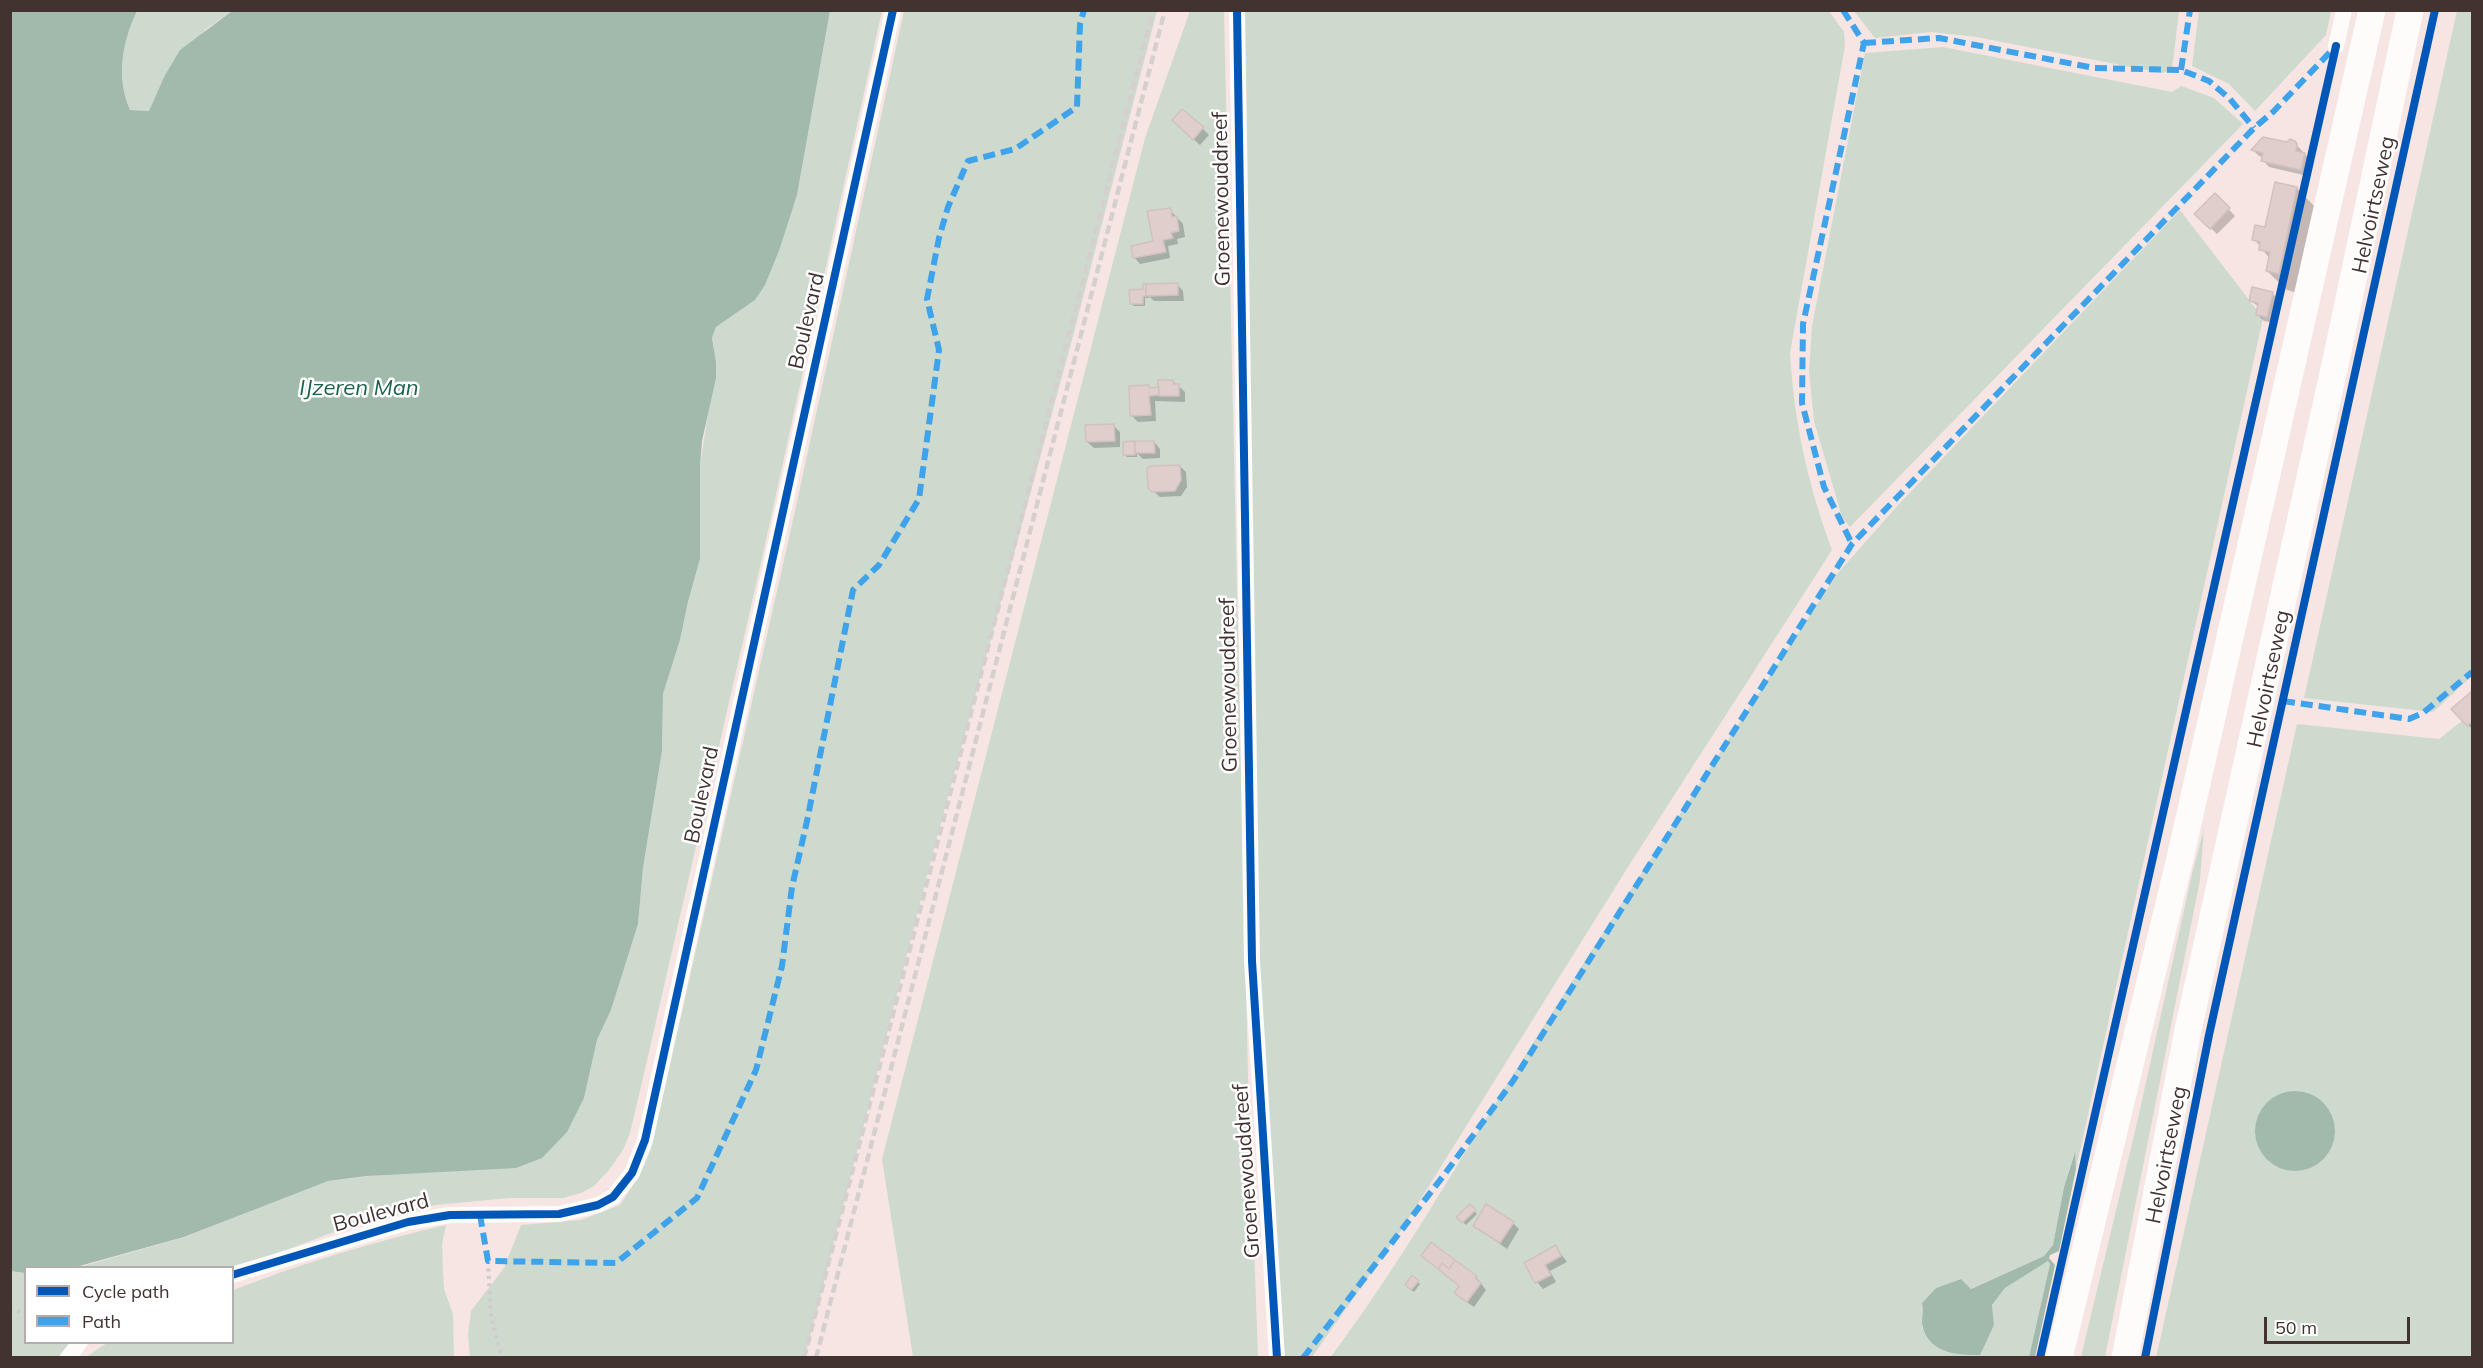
<!DOCTYPE html>
<style>
body{margin:0}
#map{position:relative;width:2483px;height:1368px;overflow:hidden;background:#f6e5e2;font-family:Mulish,sans-serif}
canvas{display:block}
.frame{position:absolute;inset:0;border:12px solid #423331;pointer-events:none}
.legend{position:absolute;left:24px;top:1266px;width:210px;height:78px;box-sizing:border-box;background:#fff;border:2px solid #b3adad;margin:0;padding:8px 10px;list-style:none;font-size:18px;color:#423331}
.legend li{display:flex;align-items:center;gap:12px;height:30px}
.legend b{width:30px;border:2px solid #b3adad}
.scale{position:absolute;left:2264px;top:1317px;width:146px;height:27px;box-sizing:border-box;border:3px solid #423331;border-top:0;padding-left:8px;font-size:18px;line-height:21px;white-space:nowrap;color:#423331;-webkit-text-stroke:4px #fff;paint-order:stroke}
</style>
<div id="map">
<canvas width="2483" height="1368"></canvas>
<div class="frame"></div>
<ul class="legend">
<li><b style="height:8px;background:#0057b8"></b>Cycle path</li>
<li><b style="height:8px;background:#3fa3eb"></b>Path</li>
</ul>
<div class="scale">50 m</div>
</div>
<script>
const ctx = document.querySelector('canvas').getContext('2d');
ctx.lineJoin = 'round';
function fill(path, color) { ctx.fillStyle = color; ctx.fill(path, 'evenodd'); }
function trace(path, color, width, dash) { ctx.strokeStyle = color; ctx.lineWidth = width; ctx.lineCap = dash ? 'butt' : 'round'; ctx.setLineDash(dash || []); ctx.stroke(path); }
function write(font, color, halo, rows, align = 'center') {
  ctx.font = font + ' Mulish,sans-serif'; ctx.lineWidth = 5; ctx.setLineDash([]); ctx.textBaseline = 'middle'; ctx.strokeStyle = halo; ctx.fillStyle = color; for (const [text, x, y, turn = 0] of rows) {
    ctx.save(); ctx.translate(x, y); ctx.rotate((+turn || 0) * Math.PI / 180); ctx.textAlign = isNaN(turn) ? turn : align; if (halo) ctx.strokeText(text, 0, 0); ctx.fillText(text, 0, 0); ctx.restore();
  }
}
fill(new Path2D(`
 M137,11h95l-26,18 -42,48 -15,34 -19,-1c-13,-33 -9,-68 7,-99z
 M830,11h52l-119,543 -118,515 -15,64 -7,17 -14,20 -15,16 -13,7 -18,5h-53l-75,7 -101,27 -64,24 -38,12h-156l109,-31 128,-51 15,-5 59,-7 197,-76 13,-58 14,-30 27,-86 5,-56 19,-117 1,-57 17,-54 8,-37 12,-44v-93l16,-104 -4,-24 4,-11 39,-27 25,-52 17,-53z
 M904,11h253l-85,329 -139,512 -128,505 -335,1 -2,-23 3,-24 33,-43 17,-43 60,-5 39,-15 19,-29 12,-27 140,-620z
 M1190,11h34l24,1065 10,281h-345l-31,-198 263,-1021z
 M1243,11h586l15,21 1,14 -55,307c4,69 18,132 42,197l-204,317 -226,362 -90,128h-39l-13,-370z
 M1854,11h325l-7,59 -10,3 -186,-36 -45,-5 -56,6z
 M2199,11v-1l132,1 -5,24 -71,76 -26,-27 -37,-18z
 M2457,11h15v665l-39,36 -129,-14z
 M1943,47l229,45 9,-6 33,12 29,26 -393,403 -8,-10 -28,-96 -5,-50 3,-45 53,-273z
 M2180,210l83,108 -187,851 -2,-15 -10,33 -11,58 -9,11 -74,33 -9,-10 -25,9 -14,15v26l72,-3 -2,-21 13,-17 43,-27 2,3 -21,93 -699,1c65,-87 119,-180 176,-272 108,-172 219,-342 331,-512l62,-70z
 M2472,713v644l-316,1 141,-634 142,15z
 M2204,829l-4,51 -95,477h-24l58,-243 53,-240z
 M446,1225l-4,19 1,29 1,16 9,25 1,43h-368l21,-14 125,-1 1,-52c70,-27 140,-48 213,-65z
 M10,1271l15,2 1,69 44,1 -12,14h-47z`), '#cfdacf');
fill(new Path2D(`
 M10,11h127c-15,31 -21,66 -7,99l19,1 15,-34 16,-27 52,-39h598l-33,184 -17,53 -15,37 -10,15 -39,27 -4,11 4,24v16l-14,63 -2,25v93l-12,43 -8,38 -17,54 -1,57 -19,117 -5,56 -27,86 -14,30 -13,58 -17,34 -25,26 -26,10 -149,8 -39,5 -144,56 -108,30 -50,1 -1,5 -14,-2z
 M2255 1131a40 40 0 1 1 80 0a40 40 0 1 1-80 0Z
 M2075,1152l1,17 -17,82 -9,4 -1,3 6,7 -20,92h-6l21,-93 -2,-3 -43,27 -13,17 2,20 -14,30c-21,0 -47,-1 -56,-24 -4,-8 0,-19 -2,-28l14,-15 25,-9 10,10 73,-33 9,-11 11,-58z`), '#a1baab');
fill(new Path2D(`
 M1180,127l23,2 6,6 -9,10z
 M2294,142l17,19 -3,15 -39,-9 -6,-7 1,-3 -5,-1 -6,-6z
 M2297,188l19,20 -18,85 -11,-3 -20,-19 3,-12 -16,-20 12,-10z
 M2215,195l20,21 -18,18 -21,-20z
 M1170,210l13,14 2,13 -8,2 1,5 -10,2 2,12 -30,6 -6,-7 20,-15z
 M1177,284l6,7 1,10h-30l-5,-5v2h-4v8h-11l-3,-2v-13z
 M2272,293l7,7 -5,23 -10,-2 -7,-7 2,-7 -8,-6z
 M1173,381l12,11v10l-30,-1 1,20 -18,1 -6,-6 -2,-28h30z
 M1113,425l7,7v15l-26,1 -7,-6z
 M1154,442l6,7v9l-17,1 -6,-6v4h-10l-2,-2 9,-12 2,2z
 M1180,466l6,6 1,15 -6,9 -21,1 -11,-10z
 M2472,693v36l-19,-20z
 M1470,1206l7,8 -11,11 -8,-8z
 M1513,1223l6,6 -12,20 -32,-23z
 M1432,1244l44,33 10,13 -12,17 -12,-8 -1,-13 -38,-30z
 M1556,1247l11,15 -17,9 6,11 -13,7 -6,-7 -11,-19z
 M1418,1282l2,2 -6,8 -5,-4z`), '#0003');
const building = new Path2D(`
 M1182,109l22,18 -11,13 -21,-20z
 M2263,137l24,5 3,-3 5,2 2,3 -1,7 9,2 -4,17 -40,-9 2,-8 -12,-3z
 M2275,182l22,5 -18,87 -13,-3 4,-19 -11,-2 1,-8 -8,-2 3,-15 10,2z
 M2215,193l15,15 -20,21 -16,-15z
 M1171,208l1,9 5,-1 2,15 -8,2 2,5 -10,2 3,12 -33,6 -2,-12 22,-5 -6,-30z
 M1178,283v12l-32,1v-12z
 M1143,284h3v12h-3v8h-13l-1,-14 14,-1z
 M2252,287l21,5 -6,25 -11,-2 2,-12 -9,-2z
 M1158,380h15l1,4h5v12h-20z
 M1149,385v3l10,-1v8l-10,1 2,19 -21,1 -1,-30z
 M1114,424l1,17 -29,1 -1,-17z
 M1134,441l1,14h-12v-13z
 M1135,441h19l1,12h-20z
 M1180,465l1,15 -6,11 -23,1 -4,-4 -1,-19 3,-3z
 M2472,691v31l-5,4 -16,-17z
 M1470,1204l6,6 -14,13 -6,-6z
 M1486,1204l28,18 -14,21 -27,-17z
 M1431,1242l24,18 -6,9 -7,-6 -4,6 -17,-13z
 M1556,1245l5,11 -16,9 6,10 -16,8 -11,-20z
 M1455,1260l22,16 -2,2 6,5 -14,19 -13,-9 5,-7 -21,-17 4,-6 7,6z
 M1412,1275l7,6 -8,9 -6,-5z`);
fill(building, '#dfcecc');
trace(building, '#d1c2bf', 1.5);
trace(new Path2D(`
 M488,1261l3,56 11,41
 M10,1309l16,5`), '#d0caca', 4, [3, 4.5]);
trace(new Path2D(`
 M1237,10l15,951 25,397
 M2336,46l8,-36
 M232,1275l176,-53 42,-7 109,-1 39,-9 15,-8 19,-24 13,-33 248,-1130
 M68,1358l12,-16`), '#fefbfb', 16);
trace(new Path2D(`
 M2059,1358l122,-504 191,-844
 M2125,1358l63,-328 151,-684 71,-336`), '#fefbfb', 27);
trace(new Path2D(`
 M804,1358l349,-1348
 M816,1358l349,-1348`), '#d5d0ce', 4.5, [9, 4.5]);
trace(new Path2D(`
 M1843,10l21,33 -61,281 -1,79 22,84 28,57
 M1864,43l75,-5 155,30 87,2 28,11 21,18 24,29
 M2181,70l9,-60
 M2283,701l126,18 14,-6 49,-41
 M480,1215l8,46 128,2 81,-65 59,-128 26,-104 10,-79 15,-66 46,-231 26,-25 40,-66 20,-149 -12,-51 12,-61 9,-31 20,-46 47,-12 62,-42 3,-83 4,-14
 M1303,1358l141,-183 69,-94 339,-537 402,-416 19,-16 61,-64`), '#3fa3eb', 6, [12, 6]);
trace(new Path2D(`
 M1237,10l15,951 25,397
 M232,1275l176,-53 42,-7 109,-1 39,-9 15,-8 19,-24 13,-33 248,-1130
 M2040,1358l296,-1312
 M2145,1358l64,-323 226,-1025`), '#0057b8', 8);
write('21px', '#423331', '#fff', [
 ["Groenewouddreef",1222,199,-91],
 ["Helvoirtseweg",2374,205,-78],
 ["Boulevard",807,321,-77],
 ["Helvoirtseweg",2269,679,-78],
 ["Groenewouddreef",1229,685,-91],
 ["Boulevard",702,795,-78],
 ["Helvoirtseweg",2167,1155,-79],
 ["Groenewouddreef",1247,1171,-94],
 ["Boulevard",381,1213,-15]
]);
write('italic 22px', '#1b6449', '#fff', [
 ["IJzeren Man",359,388]
]);
</script>
